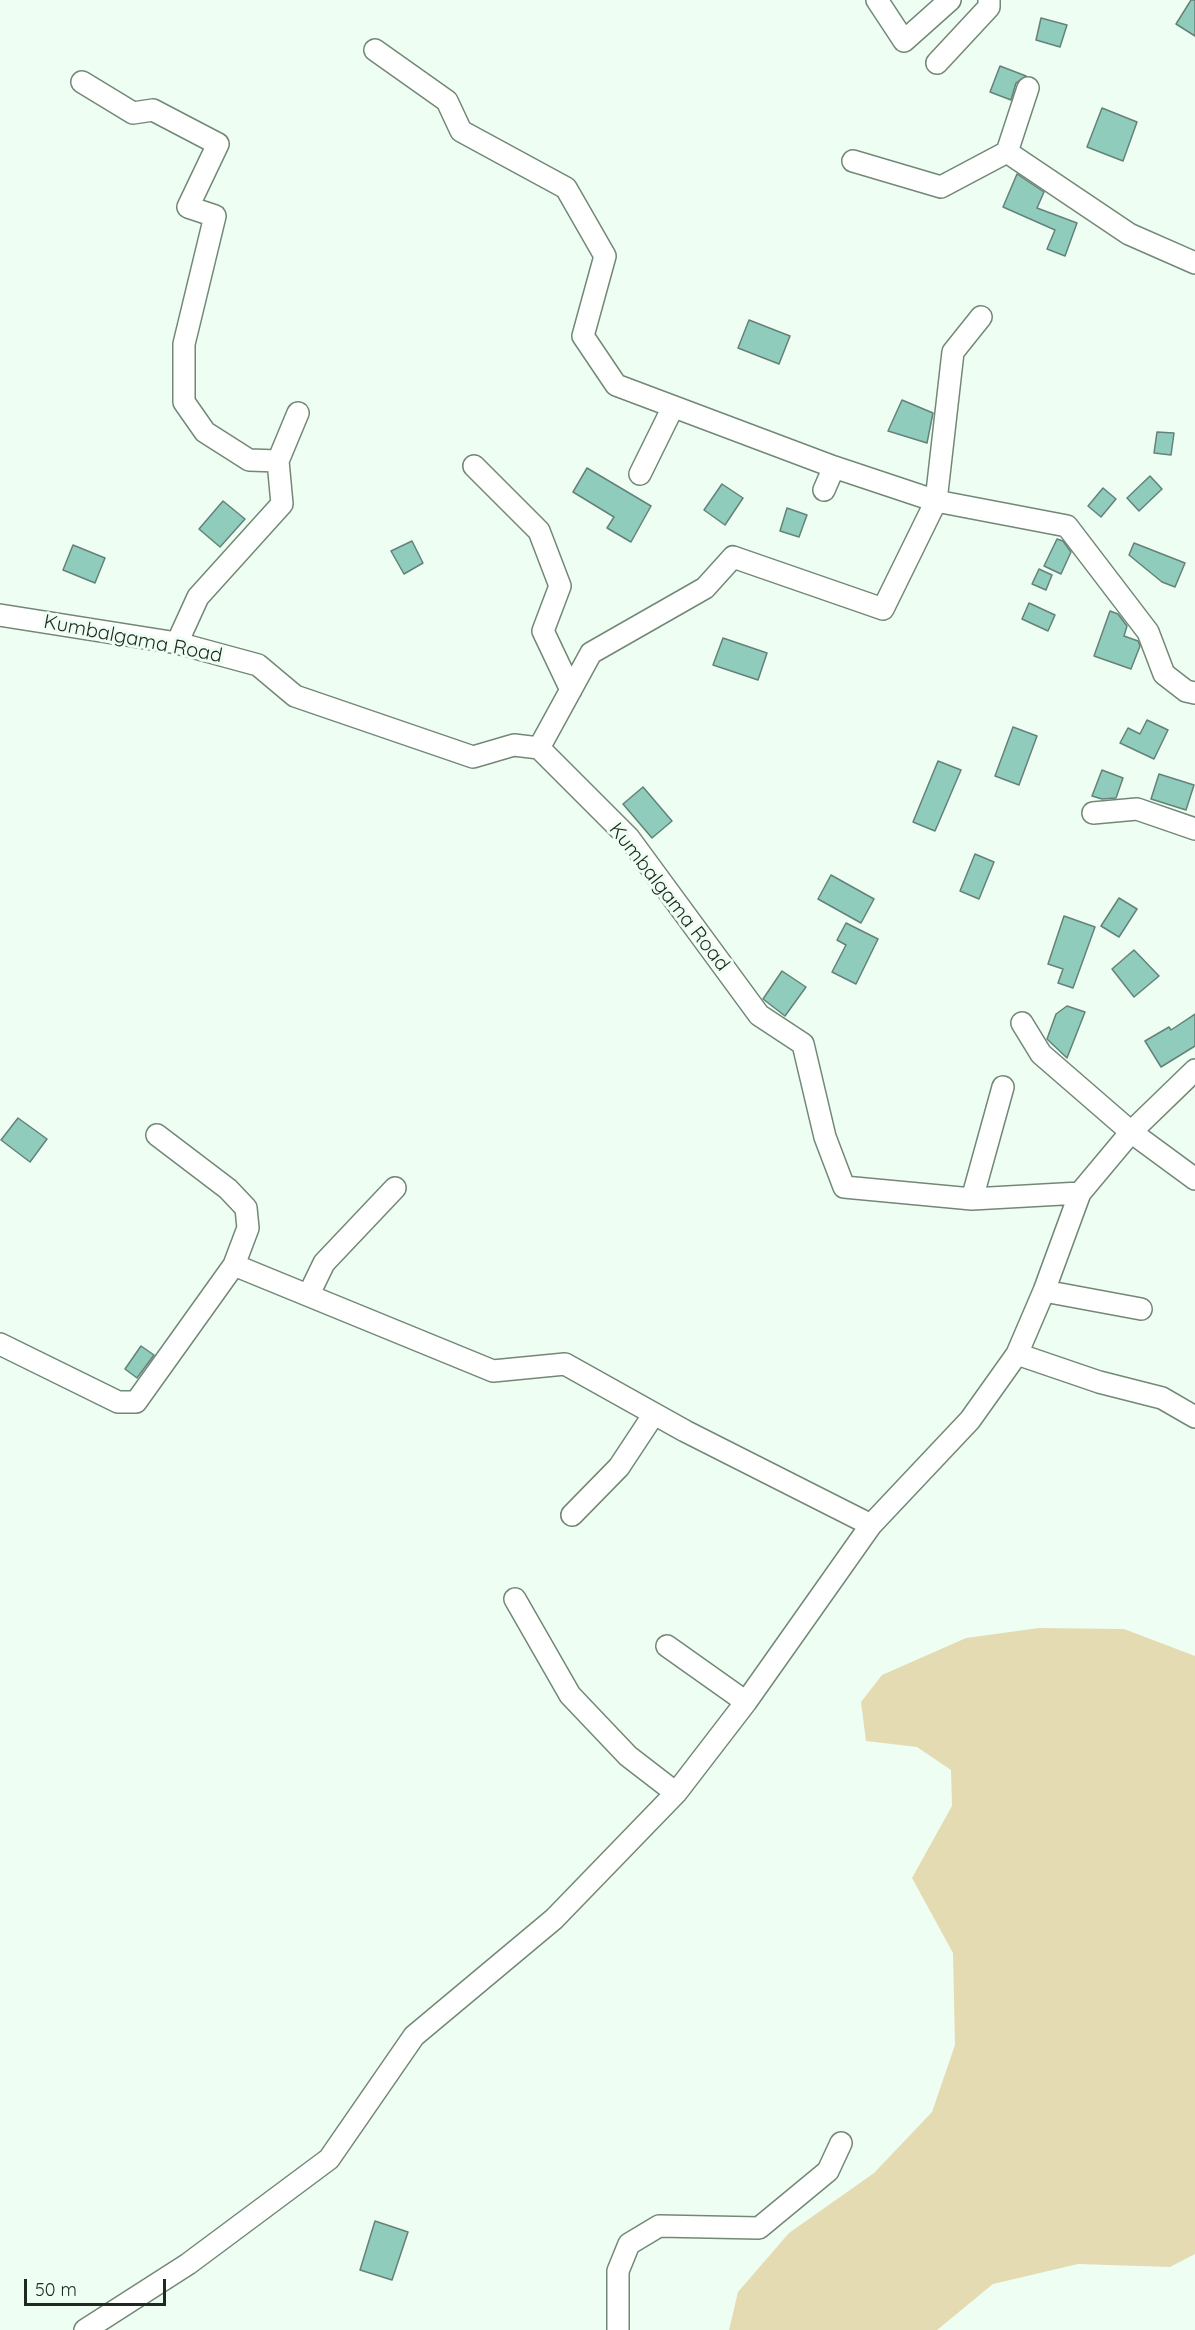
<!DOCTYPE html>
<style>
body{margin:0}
#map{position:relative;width:1195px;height:2330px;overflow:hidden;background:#effef2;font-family:Quicksand,sans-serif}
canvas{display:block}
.scale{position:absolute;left:24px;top:2279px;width:142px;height:27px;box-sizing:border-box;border:3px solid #1f2821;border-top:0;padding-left:8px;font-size:18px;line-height:21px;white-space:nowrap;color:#1f2821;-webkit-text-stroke:4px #effef2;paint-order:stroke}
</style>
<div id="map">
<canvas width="1195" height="2330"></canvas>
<div class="scale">50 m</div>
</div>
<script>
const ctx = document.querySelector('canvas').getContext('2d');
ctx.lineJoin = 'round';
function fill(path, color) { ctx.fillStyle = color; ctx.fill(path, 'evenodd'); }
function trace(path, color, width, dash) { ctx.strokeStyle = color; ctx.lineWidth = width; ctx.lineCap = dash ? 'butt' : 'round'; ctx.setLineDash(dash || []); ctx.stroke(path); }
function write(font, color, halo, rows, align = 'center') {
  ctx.font = font + ' Quicksand,sans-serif'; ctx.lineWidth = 6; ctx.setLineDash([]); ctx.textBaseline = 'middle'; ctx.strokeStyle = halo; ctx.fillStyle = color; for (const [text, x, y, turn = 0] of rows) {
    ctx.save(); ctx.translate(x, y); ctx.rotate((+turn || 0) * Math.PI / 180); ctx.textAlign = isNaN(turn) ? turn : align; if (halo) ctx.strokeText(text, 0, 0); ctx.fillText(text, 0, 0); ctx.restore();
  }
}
fill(new Path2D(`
 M1039,1628l85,1 71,27v598l-25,13 -92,-3 -85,20 -56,46h-208l9,-38 51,-59 85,-60 58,-61 23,-67 -2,-92 -41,-75 40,-72 -1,-36 -34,-23 -51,-6 -5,-39 21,-27 84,-37z`), '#e4dbb3');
const building = new Path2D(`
 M1191,0h4v36l-19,-12z
 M1041,18l26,7 -7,22 -24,-7z
 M1000,66l26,10 -10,7 -5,17 -21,-8z
 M1102,108l35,14 -14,39 -36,-14z
 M1017,174l27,18 -7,16 40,15 -12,33 -18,-7 8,-19 -52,-23z
 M749,320l41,16 -11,28 -41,-16z
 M902,400l31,13 -6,30 -39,-12z
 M1157,432l17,1 -3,22 -17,-2z
 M587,468l64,38 -20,36 -24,-14 7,-11 -41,-25z
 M1150,476l12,13 -23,22 -12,-13z
 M722,484l21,14 -18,27 -21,-15z
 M1103,488l13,11 -15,18 -13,-11z
 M223,501l22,18 -25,28 -21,-18z
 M787,508l20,7 -8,22 -19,-6z
 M1057,539l6,2 8,11 -10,22 -17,-8z
 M412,541l11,22 -19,11 -13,-23z
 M1134,543l51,20 -10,24 -13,-5 -33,-27z
 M73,545l32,13 -10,25 -32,-13z
 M1039,569l13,6 -6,15 -14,-6z
 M1029,603l26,12 -7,16 -26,-12z
 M1110,611l8,3 9,12 -3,10 14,5 2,5 -9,23 -37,-13z
 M723,638l44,15 -9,27 -45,-15z
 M1147,720l21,10 -14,29 -34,-16 8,-15 12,6z
 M1013,727l24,9 -18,49 -24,-9z
 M938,761l23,9 -26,61 -22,-9z
 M1102,770l21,8 -7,20 -14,1 -10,-3z
 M1159,774l35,11 -8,25 -35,-11z
 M643,787l29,34 -20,17 -29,-34z
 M975,854l19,8 -15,37 -19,-8z
 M831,875l43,24 -13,24 -43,-24z
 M1119,898l18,11 -18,28 -18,-11z
 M1064,916l31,11 -22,61 -15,-5 5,-14 -15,-5z
 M846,923l32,16 -22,45 -24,-12 14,-27 -9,-5z
 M1134,950l25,26 -25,21 -22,-28z
 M782,971l24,16 -21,29 -22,-17z
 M1067,1006l18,6 -18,46 -20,-19 9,-25z
 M1195,1014v32l-34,21 -16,-26 24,-14 2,3z
 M18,1118l29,21 -17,23 -29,-22z
 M141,1346l13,9 -17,23 -12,-9z
 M375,2221l33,11 -16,48 -32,-10z`);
fill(building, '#8fccbc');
trace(building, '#64827a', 1.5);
const minor = new Path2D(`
 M877,0l27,41 46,-41
 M375,50l72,51 14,30 105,57 39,68 -22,80 33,49 218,82
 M937,63l52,-56v-7
 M82,82l51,31 20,-3 65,34 -30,63 27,9 -31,128v58l21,30 44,28 29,1
 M1007,152l21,-64
 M853,161l88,26 66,-35 122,82 66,29
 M981,317l-28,35 -17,149 131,25 81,106 16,42 22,17 9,2
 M474,466l65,65 21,55 -17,45 28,59
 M640,474l33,-67
 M0,615l177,28 81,22 37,31 178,61 41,-12 25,3 90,90 130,177 44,29 22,93 19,50 128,12 108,-6
 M177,643l21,-46 84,-93 -4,-43 20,-48
 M539,748l52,-95 114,-65 28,-31 150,52 53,-108 -102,-34 -10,23
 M1093,813l44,-4 58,20
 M1022,1023l19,31 90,78 64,47
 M157,1135l71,54 18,19 2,20 -14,37
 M972,1199l31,-112
 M1044,1291l97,18
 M309,1294l15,-31 71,-75
 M0,1344l118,58h18l98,-137 259,106 72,-7 120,67 186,94
 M1017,1354l82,28 63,16 33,19
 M572,1515l47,-48 35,-53
 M515,1599l55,96 58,61 48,37
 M667,1646l79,56
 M85,2330l103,-66 141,-105 85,-123 140,-117 122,-126 70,-91 125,-177 99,-105 47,-66 27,-63 36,-98 51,-61 64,-62
 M618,2330v-59l11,-27 30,-18 100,2 69,-57 13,-28`);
trace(minor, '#728876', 24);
trace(minor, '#fff', 21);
write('20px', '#1f2821', '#effef2', [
 ["Kumbalgama Road",133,639,11],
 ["Kumbalgama Road",669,897,52]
]);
</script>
